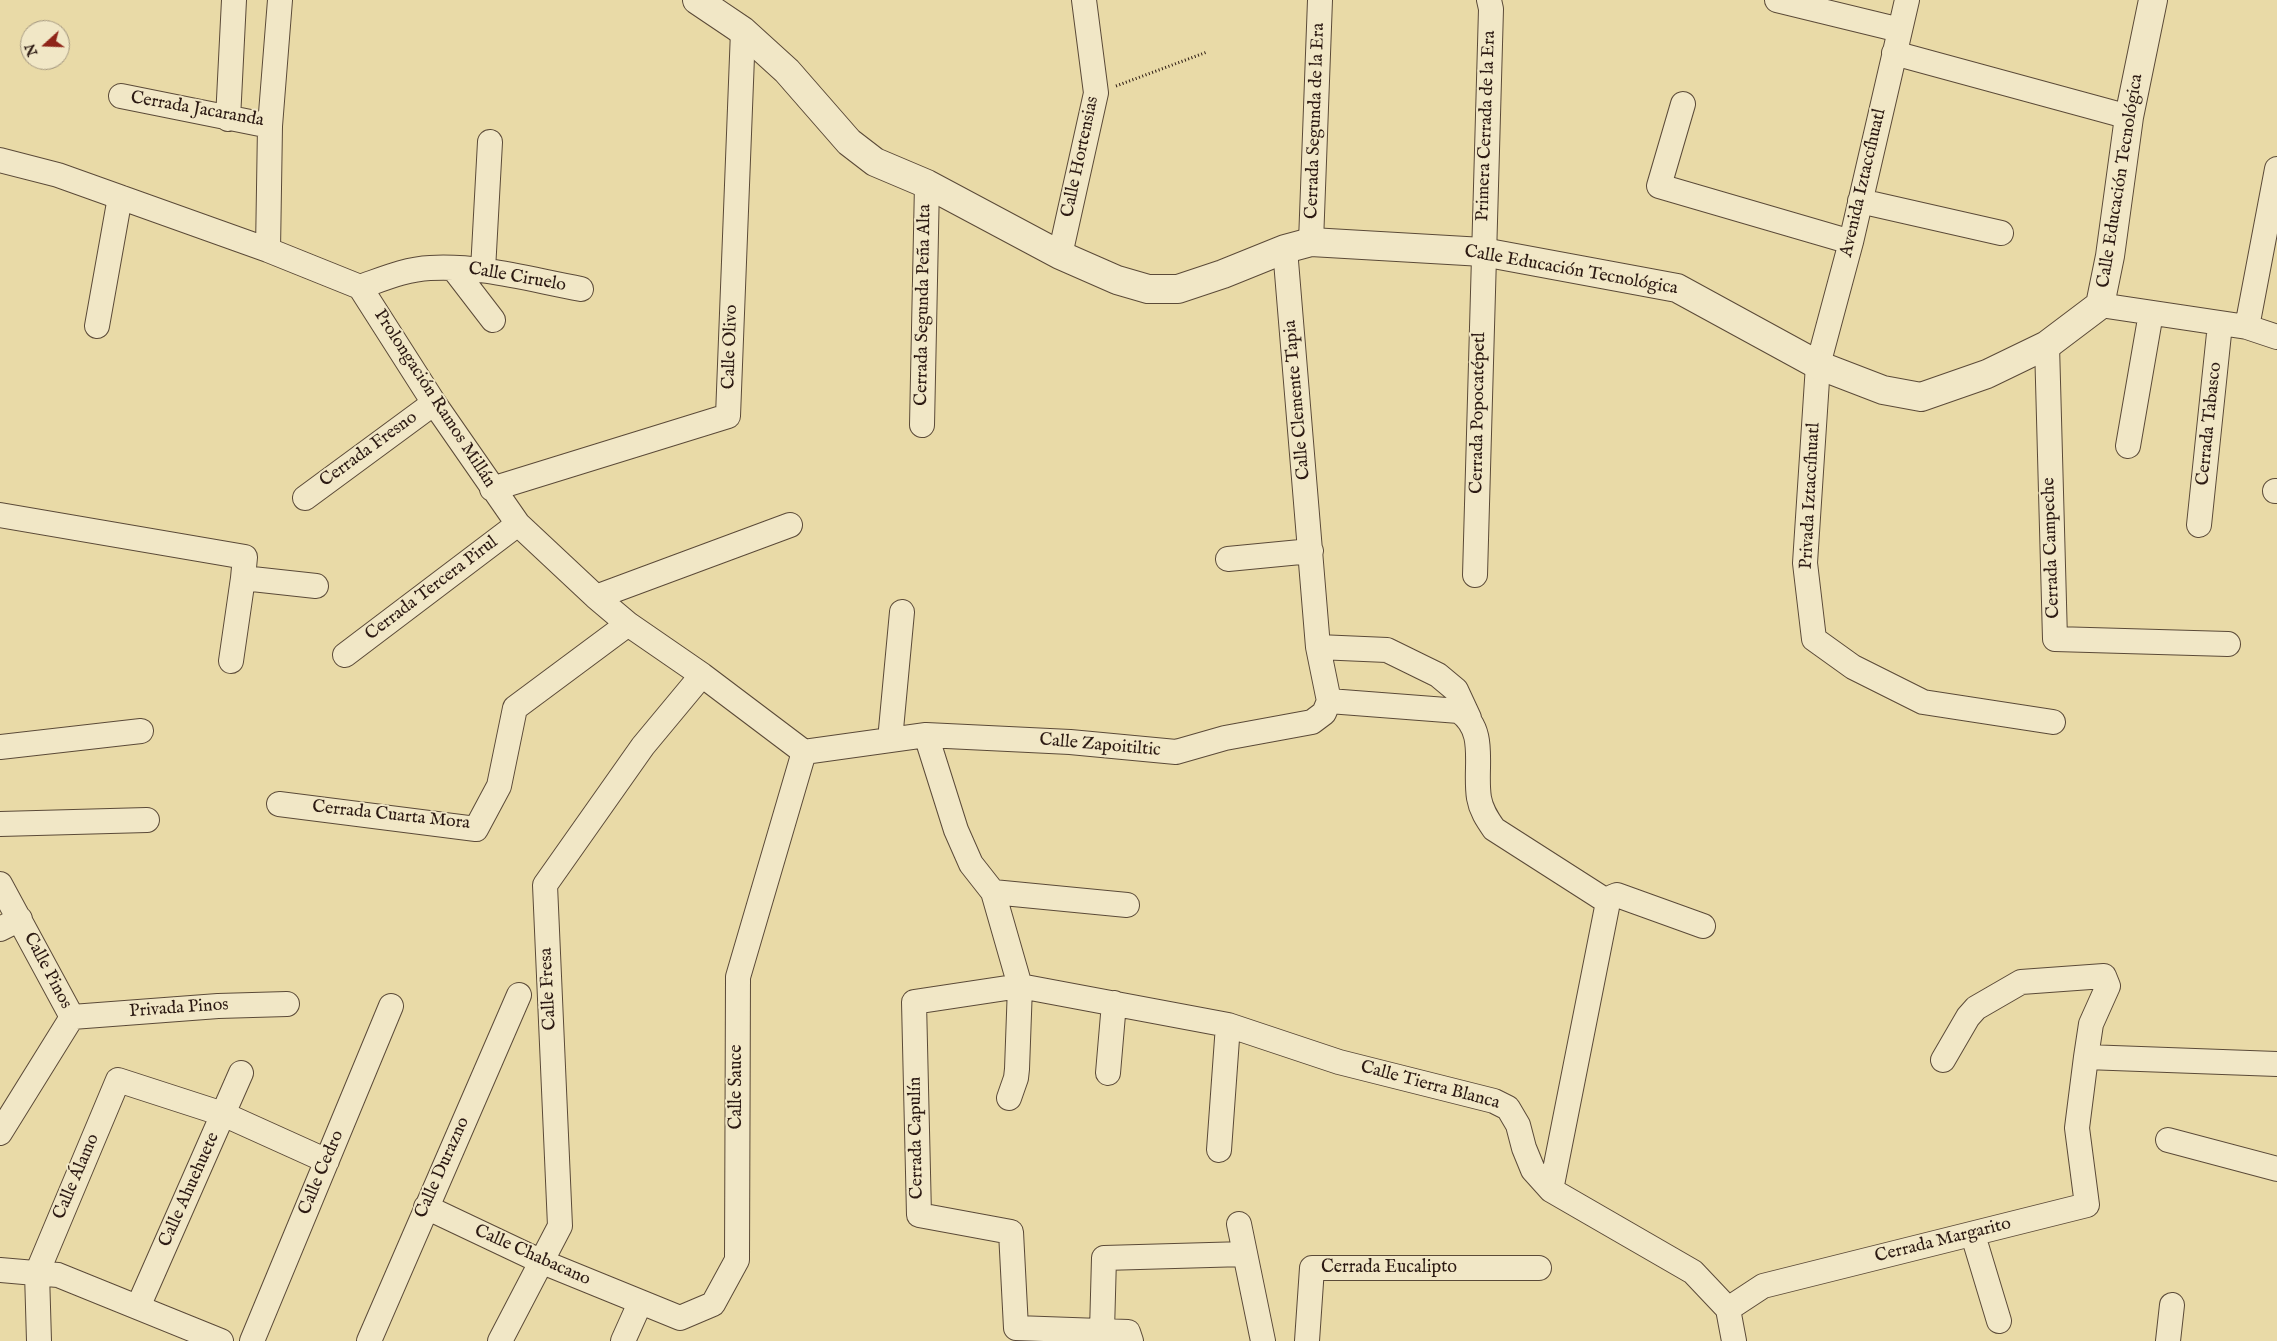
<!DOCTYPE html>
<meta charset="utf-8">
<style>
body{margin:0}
#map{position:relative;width:2277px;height:1341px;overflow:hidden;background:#e9daa7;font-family:"IM FELL English",serif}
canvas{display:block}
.north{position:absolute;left:20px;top:20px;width:50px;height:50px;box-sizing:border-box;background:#f1e7c6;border:1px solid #a2957e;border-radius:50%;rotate:250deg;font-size:14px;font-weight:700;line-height:20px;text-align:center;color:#2c1a13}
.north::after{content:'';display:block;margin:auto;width:18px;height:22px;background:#8f2418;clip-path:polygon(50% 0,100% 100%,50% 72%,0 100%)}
</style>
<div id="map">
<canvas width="2277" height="1341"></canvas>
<div class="north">N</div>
</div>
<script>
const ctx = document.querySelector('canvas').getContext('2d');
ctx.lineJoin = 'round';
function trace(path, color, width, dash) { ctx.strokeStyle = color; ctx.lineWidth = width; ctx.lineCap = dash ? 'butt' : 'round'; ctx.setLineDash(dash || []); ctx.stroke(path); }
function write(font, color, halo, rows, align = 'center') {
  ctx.font = font + ' "IM FELL English",serif'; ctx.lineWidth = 4; ctx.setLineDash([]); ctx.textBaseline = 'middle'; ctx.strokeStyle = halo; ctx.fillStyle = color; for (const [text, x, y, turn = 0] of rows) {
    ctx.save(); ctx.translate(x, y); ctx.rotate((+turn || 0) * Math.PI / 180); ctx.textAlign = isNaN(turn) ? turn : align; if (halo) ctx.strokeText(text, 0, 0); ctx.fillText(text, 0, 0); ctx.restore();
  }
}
const minor = new Path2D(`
 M1777,0l123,30
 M1907,0l-56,242 -33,123 -13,198 9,76 39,28 70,35 130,20
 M1894,53l235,64
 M121,96l149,30
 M1683,104l-24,82 192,56
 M228,119l6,-119
 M0,160l58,15 210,75 92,37 74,116 84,121 78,73 32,27 74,51 102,77
 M1860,201l141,32
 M1311,242l9,-242
 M1285,249l33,398 69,3 51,25 18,15 13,28
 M268,250l2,-124 10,-126
 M1060,255l36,-162 -12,-93
 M453,268l40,52
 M483,270l7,-128
 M360,287c23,-8 46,-18 70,-19 51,-3 101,12 151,21
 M2100,305l147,22 30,10
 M97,326l23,-129
 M2247,327l30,-158
 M2047,345l8,294 173,5
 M922,425l5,-241
 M2128,446l23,-133
 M492,489l236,-73 15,-385
 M2275,491h2
 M305,498l129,-95
 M0,515l245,42 -2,21
 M2199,525l21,-201
 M1228,559l83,-8
 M1475,575l16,-566 -2,-9
 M596,597l194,-72
 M345,655l173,-131
 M231,661l12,-83 73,8
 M1329,701l130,10c29,20 15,56 20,87 2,12 8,21 15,31l114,73
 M926,735l30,95 15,34 22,28 27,94 -3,83 -1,9 -7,20
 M890,740l12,-128
 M0,747l141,-16
 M804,752l122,-17 144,7 106,10 49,-14 87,-16 12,-9 5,-12 -11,-54
 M279,804l197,25 23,-43 16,-78 113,-84
 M0,824l147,-4
 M0,884l72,133
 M993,892l134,13
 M0,929l20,-10
 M72,1017l146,-11 69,-2
 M1943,1060l25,-43 8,-9 45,-26 83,-6 4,10 -17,38 -5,33
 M1108,1073l6,-70
 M0,1133l72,-116
 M2168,1140l109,29
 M1219,1150l9,-125
 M1551,1190l57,-288 4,-5 5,-2 86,31
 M426,1207l114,54 140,57 33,-14 24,-44 1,-283 66,-225
 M1239,1224l24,117
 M1973,1235l26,86
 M0,1270l58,5 163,66
 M138,1307l103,-234
 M1728,1309l35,-23 324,-81 -10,-77 9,-71 191,7
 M1102,1331l2,-73 141,-4
 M39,1341l-2,-68 81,-193 105,34 104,47
 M252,1341l139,-335
 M369,1341l150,-346
 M500,1341l60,-115 -15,-341 98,-139 59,-71
 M623,1341l17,-38
 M1131,1341l-3,-9 -112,-4 -5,-96 -92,-17 -5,-213 106,-16 208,39 111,37 155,39 14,7 10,17 6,23 9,22 18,20 142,82 35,37 6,32
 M1307,1341l5,-73h227
 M2168,1341l4,-36`);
const tertiary = new Path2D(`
 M697,0l46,31 44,40 62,71 26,20 52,22 133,71 57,25 31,9h30l45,-15 62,-25 26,-7 172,10 194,36 141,77 65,25 38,7 66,-23 60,-29 53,-40 10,-49 19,-139 24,-117`);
trace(minor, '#5b4a38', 26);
trace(tertiary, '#5b4a38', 30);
trace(new Path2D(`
 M1116,86l91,-34`), '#2c1a13', 3, [1, 2.5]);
trace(minor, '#f1e7c6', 24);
trace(tertiary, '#f1e7c6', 28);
write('18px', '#2c1a13', '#f1e7c6', [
 ["Cerrada Jacaranda",197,110,10],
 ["Cerrada Segunda de la Era",1316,121,-88],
 ["Primera Cerrada de la Era",1487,126,-88],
 ["Calle Hortensias",1081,157,-78],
 ["Calle Educación Tecnológica",2121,181,-81],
 ["Avenida Iztaccíhuatl",1864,183,-77],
 ["Calle Educación Tecnológica",1571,271,10],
 ["Calle Ciruelo",517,278,10],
 ["Cerrada Segunda Peña Alta",924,305,-89],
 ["Calle Olivo",731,347,-88],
 ["Prolongación Ramos Millán",434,399,57],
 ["Calle Clemente Tapia",1298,400,-95],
 ["Cerrada Popocatépetl",1479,413,-89],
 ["Cerrada Tabasco",2210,424,-84],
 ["Cerrada Fresno",369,450,-36],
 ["Privada Iztaccíhuatl",1811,496,-87],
 ["Cerrada Campeche",2052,548,-92],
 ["Cerrada Tercera Pirul",432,589,-37],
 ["Calle Zapoitiltic",1100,746,5],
 ["Cerrada Cuarta Mora",391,816,6],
 ["Calle Pinos",47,971,62],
 ["Calle Fresa",549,989,-93],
 ["Privada Pinos",179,1009,-4],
 ["Calle Tierra Blanca",1430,1086,15],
 ["Calle Sauce",737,1087,-90],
 ["Cerrada Capulín",917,1138,-91],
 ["Calle Durazno",443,1168,-66],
 ["Calle Cedro",322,1173,-67],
 ["Calle Álamo",77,1177,-67],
 ["Calle Ahuehuete",190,1190,-66],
 ["Cerrada Margarito",1943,1241,-14],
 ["Calle Chabacano",532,1256,24],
 ["Cerrada Eucalipto",1389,1268]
]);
</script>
